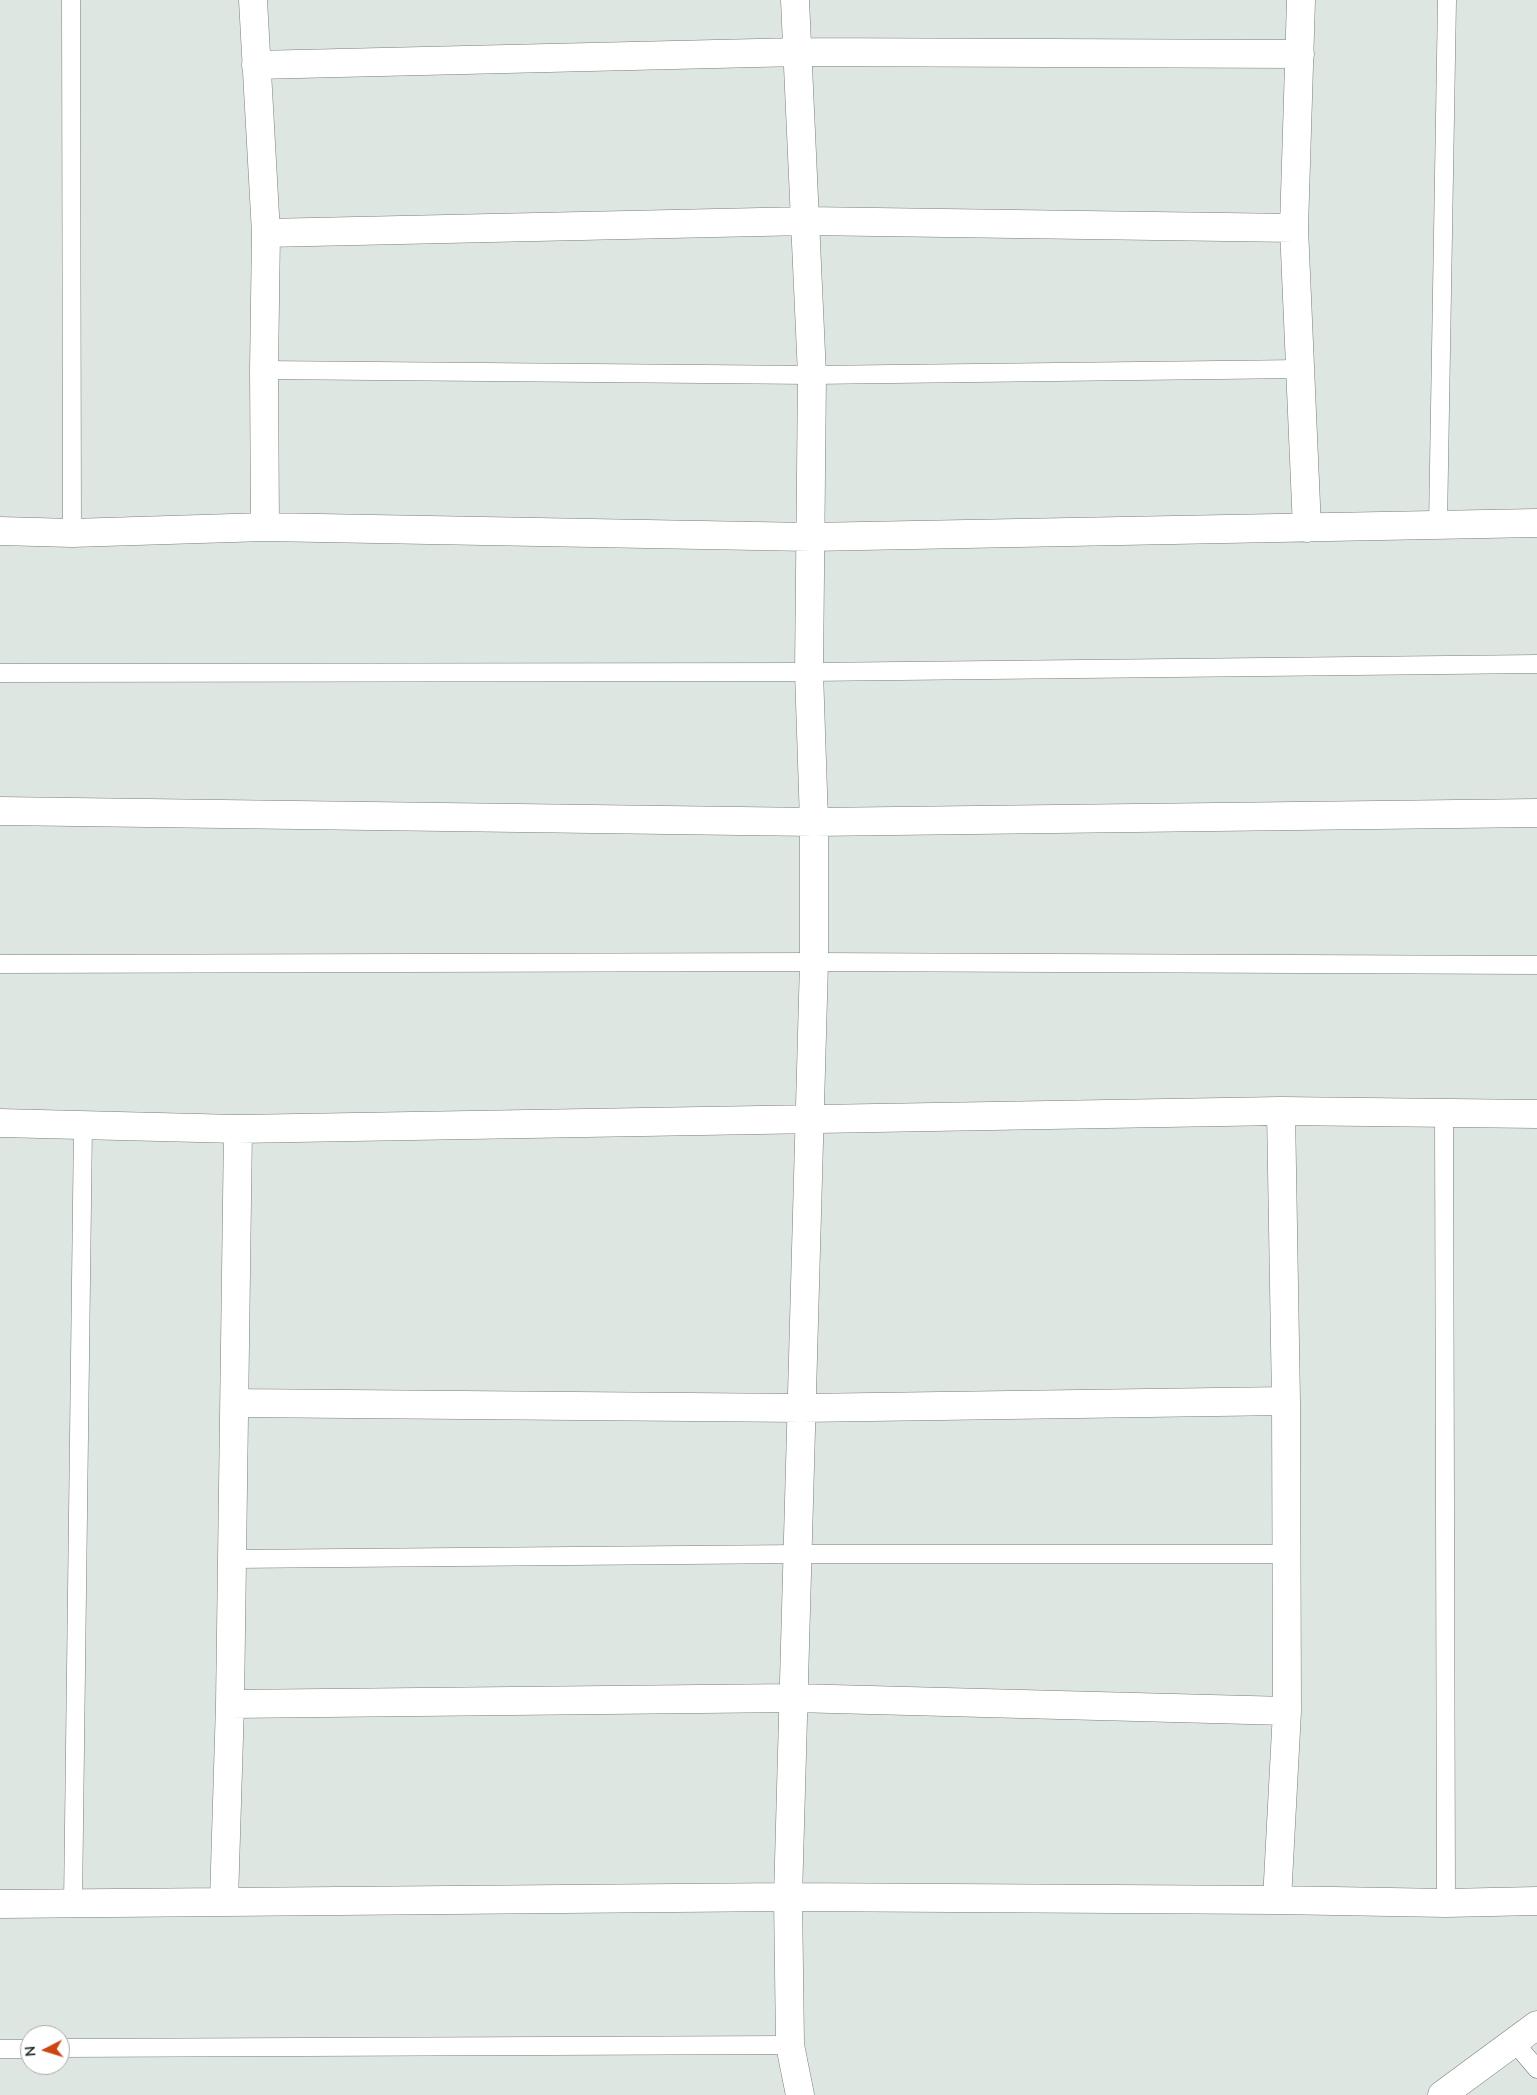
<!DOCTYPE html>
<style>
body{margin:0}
#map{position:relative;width:1537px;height:2095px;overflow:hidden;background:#dee6e1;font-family:"Nunito Sans",sans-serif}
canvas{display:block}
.north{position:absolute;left:20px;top:2025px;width:50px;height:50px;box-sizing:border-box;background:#fff;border:1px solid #a9aaa9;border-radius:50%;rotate:265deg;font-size:14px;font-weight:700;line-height:20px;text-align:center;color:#282b29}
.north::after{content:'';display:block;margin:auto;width:18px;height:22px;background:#cd4612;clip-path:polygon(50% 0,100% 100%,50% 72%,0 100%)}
</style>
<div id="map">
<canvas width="1537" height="2095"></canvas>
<div class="north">N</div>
</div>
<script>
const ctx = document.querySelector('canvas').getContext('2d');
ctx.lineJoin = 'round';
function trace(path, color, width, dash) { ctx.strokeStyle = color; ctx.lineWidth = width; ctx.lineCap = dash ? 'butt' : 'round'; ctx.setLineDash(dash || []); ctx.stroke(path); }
const service = new Path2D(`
 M71,0l1,533
 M264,370l548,5 488,-6
 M1438,525l9,-525
 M0,673l809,-1 728,-8
 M0,964l814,-2 723,3
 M1444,1114l2,789
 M232,1559l566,-5h489
 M73,1903l10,-778
 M1514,2042l23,27
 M60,2048l730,-3
 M0,2049h30`);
const minor = new Path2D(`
 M253,0l13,233 -2,137 1,157
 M795,0l17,375 -3,297 5,150v140l-26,935 2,148 10,50
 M1301,0l-7,228 13,300
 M256,65l543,-13 501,2
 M266,233l540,-12 488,7
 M0,531l72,2 193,-6 545,10 727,-14
 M0,811l814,11 723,-9
 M0,1123l238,6 1043,-18 256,3
 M235,1403l567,5 484,-7
 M230,1704l564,-6 493,13
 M1277,1900l10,-189 -1,-310 -5,-290
 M224,1901l6,-197 8,-575
 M0,1904l788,-7 489,3 169,3 91,-2
 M1442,2095l95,-70`);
trace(service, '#787f7b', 19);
trace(minor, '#787f7b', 29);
trace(service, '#fff', 18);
trace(minor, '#fff', 28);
</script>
